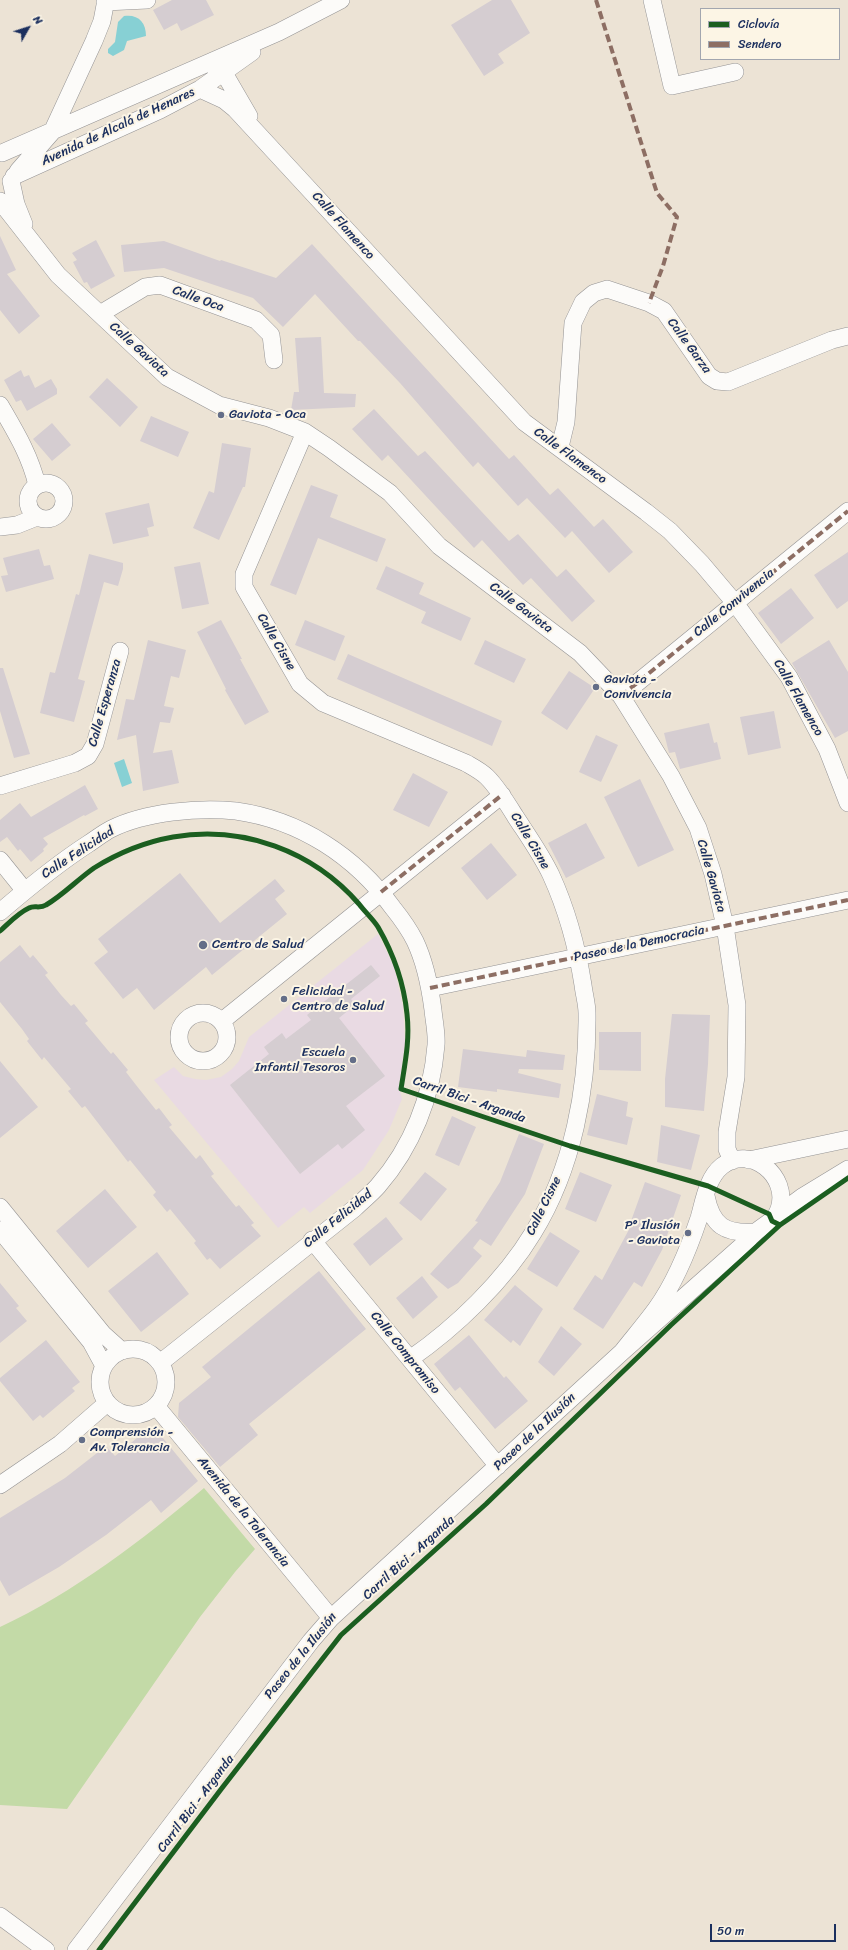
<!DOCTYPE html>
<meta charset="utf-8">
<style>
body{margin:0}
#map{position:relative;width:848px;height:1950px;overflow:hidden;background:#ece3d5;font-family:Sriracha,sans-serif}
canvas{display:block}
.legend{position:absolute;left:700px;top:8px;width:140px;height:52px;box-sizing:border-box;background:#fcf5e5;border:1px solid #a2a6af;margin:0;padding:5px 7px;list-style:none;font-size:12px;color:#1b2f5e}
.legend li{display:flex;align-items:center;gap:8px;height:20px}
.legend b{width:20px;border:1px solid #a2a6af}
.north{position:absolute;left:8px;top:8px;width:40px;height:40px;-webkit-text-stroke:3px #fcf5e5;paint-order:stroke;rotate:51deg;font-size:11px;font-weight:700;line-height:16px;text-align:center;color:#1b2f5e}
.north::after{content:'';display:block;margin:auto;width:14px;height:18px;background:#1b2f5e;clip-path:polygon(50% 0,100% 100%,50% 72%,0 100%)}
.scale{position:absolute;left:710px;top:1924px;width:126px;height:18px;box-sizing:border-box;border:2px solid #1b2f5e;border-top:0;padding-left:5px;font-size:12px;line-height:14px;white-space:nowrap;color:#1b2f5e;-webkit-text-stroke:3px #fcf5e5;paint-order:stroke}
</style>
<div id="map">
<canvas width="848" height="1950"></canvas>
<ul class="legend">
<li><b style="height:5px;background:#1b5e20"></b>Ciclovía</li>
<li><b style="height:5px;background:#8d6e63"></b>Sendero</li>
</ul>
<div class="north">N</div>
<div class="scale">50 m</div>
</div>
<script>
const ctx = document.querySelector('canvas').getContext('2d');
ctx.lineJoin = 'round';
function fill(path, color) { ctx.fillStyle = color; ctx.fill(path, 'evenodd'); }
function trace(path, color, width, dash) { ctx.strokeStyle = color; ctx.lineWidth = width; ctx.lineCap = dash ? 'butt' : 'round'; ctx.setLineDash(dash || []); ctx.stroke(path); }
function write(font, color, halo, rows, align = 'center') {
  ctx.font = font + ' Sriracha,sans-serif'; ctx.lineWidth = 4; ctx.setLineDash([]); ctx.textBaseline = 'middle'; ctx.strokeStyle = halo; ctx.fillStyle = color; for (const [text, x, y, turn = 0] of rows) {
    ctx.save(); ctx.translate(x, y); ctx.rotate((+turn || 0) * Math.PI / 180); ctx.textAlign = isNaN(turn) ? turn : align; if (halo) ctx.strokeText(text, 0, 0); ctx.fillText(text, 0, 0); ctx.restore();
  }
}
fill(new Path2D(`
 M378,934l16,32 9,41 2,36 -6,44 3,12 -13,31 -26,40 -53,43 -6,-6 -26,21 -124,-148 20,-13 9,9 12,3 11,1 15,-3 11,-8 7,-8 10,-24z`), '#e9dae3');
fill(new Path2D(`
 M204,1488l51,61 -20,23 -35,45 -133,192 -67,-4v-178c75,-35 141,-86 204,-139z`), '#c3daa7');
fill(new Path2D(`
 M124,16c14,-2 22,6 22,20l-19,5 -3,9 -11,6 -5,-3v-4l7,-7 3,-20z
 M124,759l8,24 -10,4 -8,-24z`), '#87d0d4');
fill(new Path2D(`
 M172,0h34l8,15 -33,16 -4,-8 -13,7 -11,-20z
 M492,0h19l19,33 -32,21 6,9 -20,13 -33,-51z
 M0,236l16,34 -9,4 33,42 -21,18 -19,-24z
 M96,240l19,36 -24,13 -4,-7 -3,1 -11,-21 4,-2 -5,-7z
 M164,241l56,20 1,-1 55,18 36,-34 197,215 5,-4 36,40 8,-7 36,39 9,-8 30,33 -24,21 -37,-42 -7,7 -38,-40 -9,8 -40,-44 -5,5 -73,-84 -40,-42h-2l-43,-47 -32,33 -30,-29 -89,-30 -40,4 -3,-27z
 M321,337l3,56 32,1 -1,13 -64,3 3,-18h5l-4,-54z
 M21,370l3,7 5,-2 6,13 16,-9 6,10v5l-30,17 -6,-11 -5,2 -12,-22z
 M107,378l31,29 -18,20 -31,-30z
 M374,409l44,47 7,-5 84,90 9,-7 39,43 9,-8 29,32 -23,21 -41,-44 -8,7 -41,-45 -8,8 -86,-93 -6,6 -30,-32z
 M151,416l38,16 -11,25 -38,-16z
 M52,423l19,22 -19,16 -19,-22z
 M222,443l29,5 -6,39h-2l-24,53 -26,-12 16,-37 5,2z
 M311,485l27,10 -8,22 56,22 -9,23 -59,-24 -22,57 -26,-10z
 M149,503l5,23 -7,2 2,8 -36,8 -8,-31z
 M39,549l5,17 6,-1 4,14 -48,13 -5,-16 7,-1 -5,-17z
 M848,552v49l-11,8 -23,-34z
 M89,554l34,9v6l-5,17 -14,-4 -26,97 7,2 -11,41 -34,-9 10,-41 5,1 21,-79 3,1z
 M200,562l9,42 -27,5 -8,-42z
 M386,566l38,17 -5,11 52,24 -10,23 -40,-18 5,-11 -50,-23z
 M791,588l23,30 -33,26 -23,-31z
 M221,620l21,39h-2l29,53 -24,13 -20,-35 1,-1 -29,-57z
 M305,620l40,16 -10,25 -40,-16z
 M148,640l38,10 -7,28 -8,-2 -7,30 10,2 -4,15 -10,-1 -7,31 19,-3 7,33 -36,8 -7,-56 -19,5 9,-41 8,1z
 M485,640l41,19 -12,24 -40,-19z
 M829,640l19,32v59l-13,7 -43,-75z
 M348,654l154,67 -10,25 -155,-67z
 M0,668h3l27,86 -16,4 -14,-47z
 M569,671l26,17 -28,42 -26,-17z
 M774,711l7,37 -33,7 -8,-38z
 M709,723l5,20 3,-1 4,17 -41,10 -5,-17 -6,1 -5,-20z
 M596,735l22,10 -17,37 -22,-10z
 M413,773l35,19 -19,35 -36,-17z
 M640,779l34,71 -36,17 -34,-70z
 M85,785l13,24 -13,7 -1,-1 -41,23 5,6 -5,5 1,2 -13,11 -11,-13 -2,2 -11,-14 -7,5v-22l20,-17 11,14z
 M586,823l19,35 -39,20 -18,-35z
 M491,843l26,32 -30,25 -26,-32z
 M180,873l40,50 55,-44 10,12 -10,8 12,15 -75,61 -6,-8 -52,43 -17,-22 -14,11 -29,-36 14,-11 -10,-13z
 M20,945l10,13 3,-3 15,18 -3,2 16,20 10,11 3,-2 14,17 -3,2 26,31 2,-2 15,18 -2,2 10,13 20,25 3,-2 13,17 -3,2 27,32 4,-4 14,19 -3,2 25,31 3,-2 15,18 -3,2 10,11 -41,33 -10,-11 -3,2 -13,-17 2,-2 -26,-32 -3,3 -14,-17 3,-3 -26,-32 -2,2 -43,-56 -3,2 -14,-17 3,-2 -27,-32 -2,3 -15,-19 2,-2 -7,-10 -22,-27v-40z
 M371,965l9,11 -29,23 4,6 -16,13 46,58 -39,30 19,24 -23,19 -4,-5 -38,30 -70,-89 39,-31 -5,-7 18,-14 4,6 25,-19 -4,-5z
 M672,1014l38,1 -2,49 -4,47 -39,-4v-28z
 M599,1032h42v39l-42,-1z
 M463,1049l63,8 1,-7 38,5 -2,15 -44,-1 -1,4 43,11 -2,14 -62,-9v3l-39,-5z
 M0,1061l38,46 -38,31z
 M597,1094l31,8 -2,14 7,2 -6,27 -40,-10z
 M452,1116l24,11 -17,39 -24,-11z
 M661,1125l39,10 -9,35 -34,-8z
 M519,1134l25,10 -19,50 -34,52 -11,-7 -7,9 9,8 -24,27 -10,6 -18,-15 48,-52 -3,-1 25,-39z
 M425,1172l22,17 -26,32 -22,-18z
 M580,1172l32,13 -16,37 -31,-13z
 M645,1182l36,13 -19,55 -20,37 -8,-5 -31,47 -30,-20 22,-34 7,5 31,-58 -2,-1z
 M105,1189l32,38 -49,41 -32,-37z
 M386,1217l17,22 -33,27 -17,-22z
 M550,1232l30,19 -23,36 -30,-18z
 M157,1252l32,42 -48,38 -33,-41z
 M319,1271l47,58 -117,95 9,11 -38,32 -42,-50 1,-14 32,-26 -9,-10z
 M422,1276l16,21 -25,22 -17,-21z
 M0,1283l19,23 -3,2 11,13 -27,22z
 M515,1285l28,24 -23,37 -7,-6 -2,3 -27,-23z
 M561,1326l21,18 -28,32 -16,-14z
 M469,1335l35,43 2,-2 22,25 -33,28 -35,-42 -5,4 -21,-27z
 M46,1340l34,42 -8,6 3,3 -32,27 -3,-3 -7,6 -33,-40v-3z
 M148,1429l10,3 40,49 -37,32 -10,-13 -45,35 -47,32 -50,29 -9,-16v-62l65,-40 41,-32 9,10z`), '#d5cdd1');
const minor = new Path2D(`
 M652,0l20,86 63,-14
 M105,2l42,-2
 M214,67l10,6 25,43
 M200,89l24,11 11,9 289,313 122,90 24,19 32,33 33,39 54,74 38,72 21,54
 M2,153l277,-121 62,-32
 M18,171l34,-39 42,-91 8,-20 4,-21
 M14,176l146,-66 40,-21 52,-37
 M11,181l5,23 8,20
 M0,201l58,74 109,102 52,28 50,13 36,14 24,16 61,45 49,53 141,107 41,43 50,80 27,52 15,46 12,52 12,79 -1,72 -9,55v17l5,12
 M100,314l45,-27 15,-2 96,35 15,15 3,25
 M0,405c15,26 30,50 37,80
 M305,432l-61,142v13l56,97 23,19 143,60c7,4 15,8 21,14 11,11 20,26 28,39 13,20 26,38 36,59 16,35 26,72 32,110 1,9 4,19 4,28 1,75 -14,155 -54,220 -29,48 -77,94 -123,126
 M560,447l6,-25 7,-99 10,-21 11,-9 13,-4 42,14 15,8 45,65 8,5 11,1 104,-42 16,-4
 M28 501a18 18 0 1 1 36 0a18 18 0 1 1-36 0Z
 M0,527l17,-2 20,-8
 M621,696l227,-185
 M0,786l75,-23 13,-7 7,-12 25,-93
 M0,860l25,31
 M0,912c28,-24 57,-48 88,-68 8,-5 15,-11 23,-15 34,-17 88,-22 125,-18 64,9 119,45 157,97 8,10 16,21 22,33 10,21 15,46 18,69 1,11 4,24 3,35 -4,52 -24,102 -58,141 -7,8 -16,15 -23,22l-195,155
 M430,988l418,-88
 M179 1037a24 24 0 1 1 48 0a24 24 0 1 1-48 0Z
 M222,1021l280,-226
 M749,1160l99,-21
 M706,1196c6,30 19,38 49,36
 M0,1207l103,127 19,17
 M775,1217l27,-20 46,-28
 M0,1230l91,112 13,24
 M312,1240l186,226
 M100 1382a33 33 0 1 1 66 0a33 33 0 1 1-66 0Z
 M156,1406l175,212
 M0,1485l60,-41 47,-41
 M0,1916l46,34
 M76,1950l235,-309 20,-23 291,-266 123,-109c4,-4 7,-8 11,-11 9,-8 19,-11 23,-23 11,-33 -29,-65 -57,-43 -15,12 -18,35 -23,52 -10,30 -25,66 -43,91 -11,15 -23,29 -34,43`);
trace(minor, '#949394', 18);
trace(minor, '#fcfbf9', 17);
trace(new Path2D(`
 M596,0l61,193 20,24 -14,49 -14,37
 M621,696l227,-185
 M381,892l121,-97
 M430,988l418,-88`), '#8d6e63', 4, [8, 4]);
trace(new Path2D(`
 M0,931c9,-8 18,-18 29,-23 5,-3 11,1 17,-3 17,-10 31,-25 48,-37 24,-15 51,-26 79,-31 70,-12 140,14 186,67 6,8 14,15 19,23 15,26 26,57 29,87 3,26 -2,49 -6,75l169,57 138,40 61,28 3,7 8,4
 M99,1950l123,-162 119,-153 145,-131 185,-179 109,-100 68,-47`), '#1b5e20', 5);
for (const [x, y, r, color] of [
 [221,415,4,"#646e88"],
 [596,687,4,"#646e88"],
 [203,945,5,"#646e88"],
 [284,999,4,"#646e88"],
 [353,1060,4,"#646e88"],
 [688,1233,4,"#646e88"],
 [82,1440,4,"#646e88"]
]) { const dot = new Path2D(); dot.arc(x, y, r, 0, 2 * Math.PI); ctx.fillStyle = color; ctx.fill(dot); trace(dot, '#fcf5e5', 1.5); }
write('13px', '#1b2f5e', '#fcf5e5', [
 ["Avenida de Alcalá de Henares",118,127,-25],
 ["Calle Flamenco",343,226,48],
 ["Calle Oca",198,299,20],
 ["Calle Garza",689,346,54],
 ["Calle Gaviota",139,350,42],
 ["Calle Flamenco",570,456,36],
 ["Calle Convivencia",734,603,-39],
 ["Calle Gaviota",521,608,37],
 ["Calle Cisne",276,642,60],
 ["Calle Flamenco",798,698,60],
 ["Calle Esperanza",105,703,-74],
 ["Calle Cisne",530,841,59],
 ["Calle Felicidad",78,853,-33],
 ["Calle Gaviota",711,876,74],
 ["Paseo de la Democracia",639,944,-12],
 ["Carril Bici - Arganda",469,1100,19],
 ["Calle Cisne",544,1206,-64],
 ["Calle Felicidad",338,1219,-39],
 ["Calle Compromiso",405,1353,51],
 ["Paseo de la Ilusión",535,1432,-43],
 ["Avenida de la Tolerancia",243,1512,51],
 ["Carril Bici - Arganda",409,1558,-42],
 ["Paseo de la Ilusión",301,1656,-51],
 ["Carril Bici - Arganda",196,1804,-53]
]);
write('13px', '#1b2f5e', '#fcf5e5', [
 ["Gaviota - Oca",229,415],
 ["Gaviota -",604,680],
 ["Convivencia",604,695],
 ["Centro de Salud",212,945],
 ["Felicidad -",292,992],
 ["Centro de Salud",292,1007],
 ["Escuela",345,1053,"right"],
 ["Infantil Tesoros",345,1068,"right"],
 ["Pº Ilusión",680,1226,"right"],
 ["- Gaviota",680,1241,"right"],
 ["Comprensión -",90,1433],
 ["Av. Tolerancia",90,1448]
], 'left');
</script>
